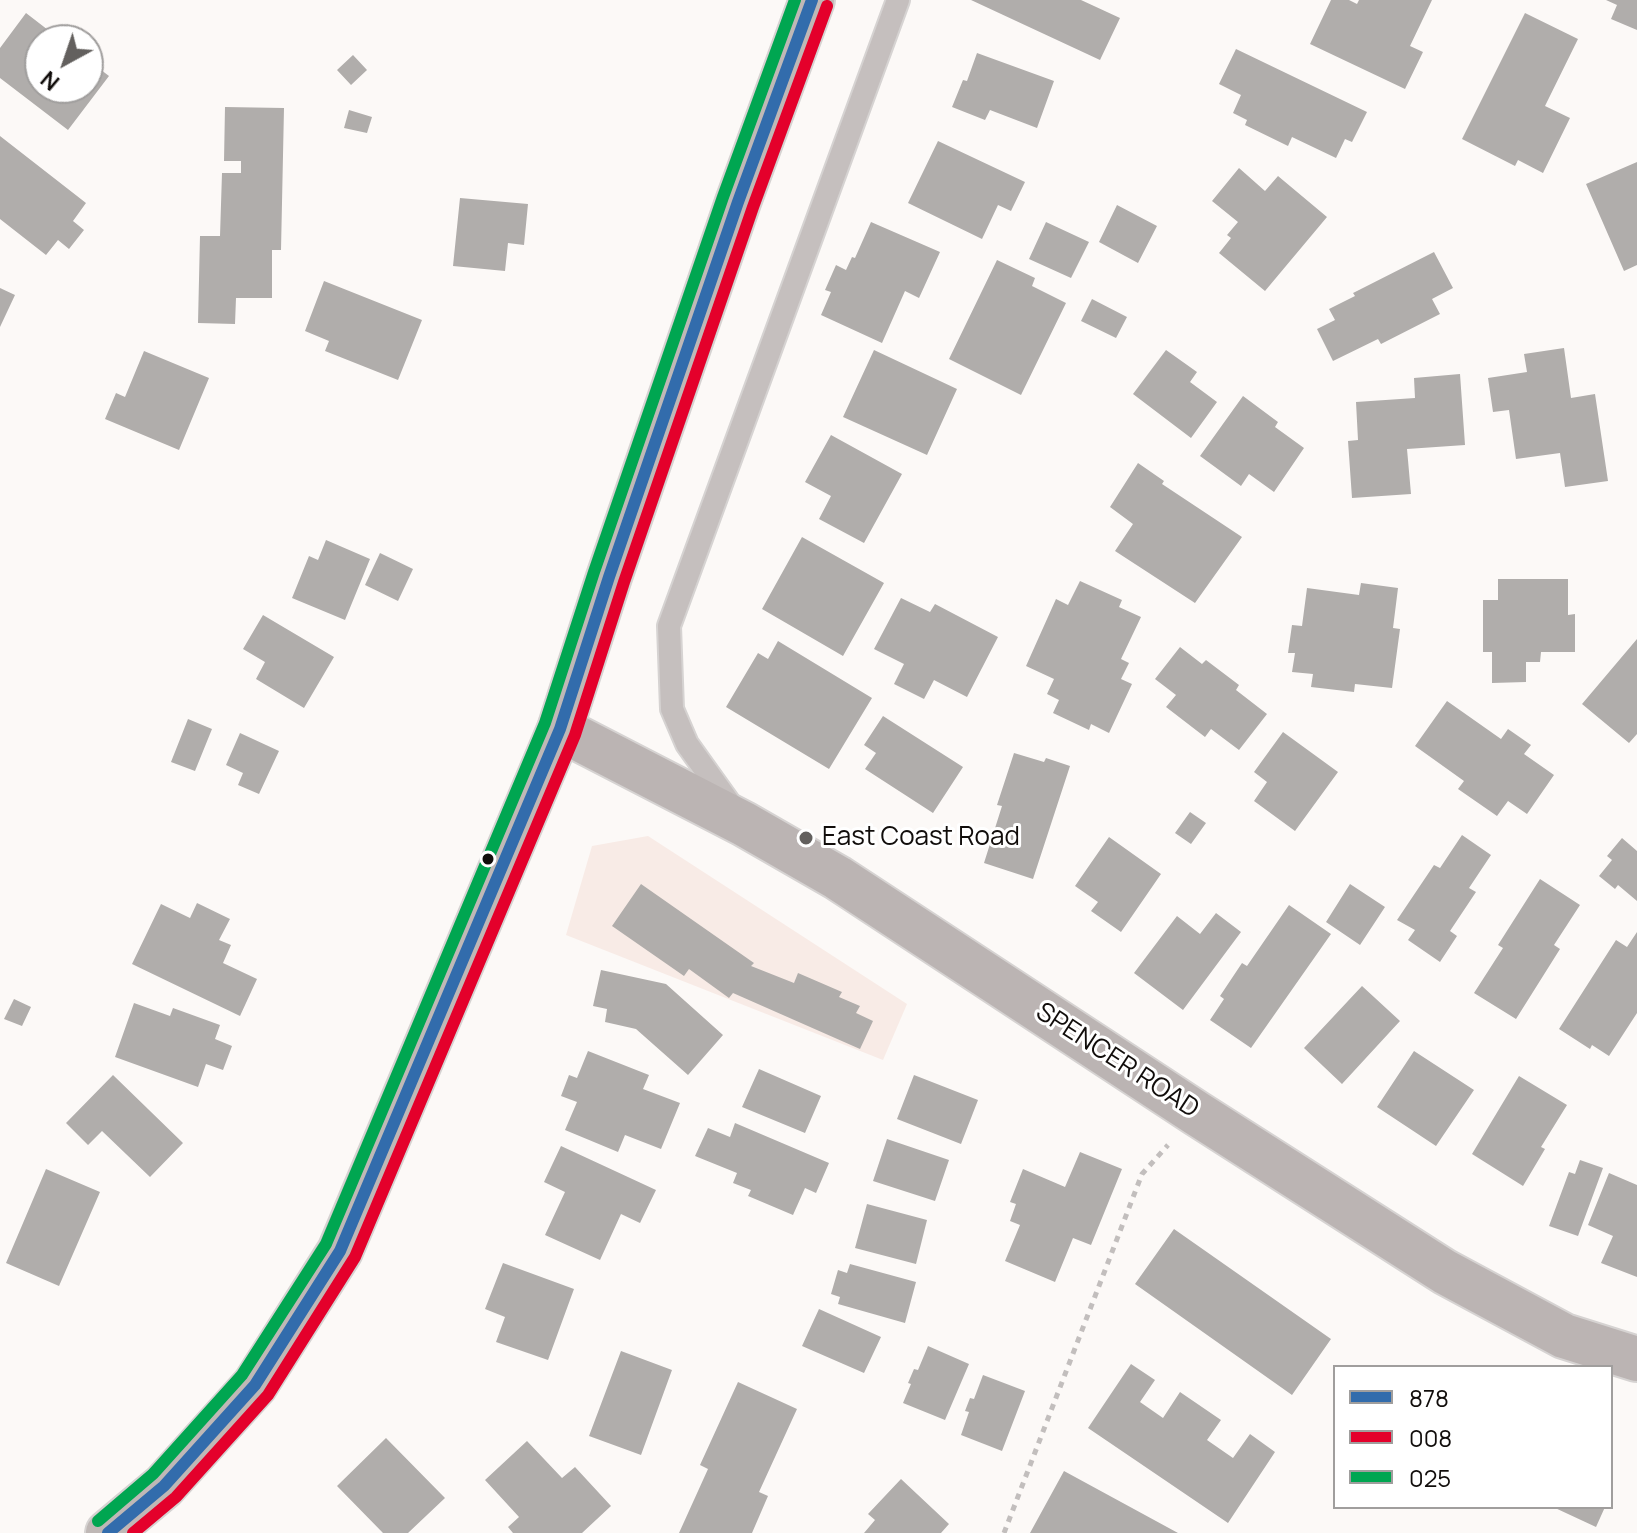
<!DOCTYPE html>
<style>
body{margin:0}
#map{position:relative;width:1637px;height:1533px;overflow:hidden;background:#fcf9f7;font-family:Manrope,sans-serif}
canvas{display:block}
.legend{position:absolute;left:1333px;top:1365px;width:280px;height:144px;box-sizing:border-box;background:#fff;border:2px solid #a09e9d;margin:0;padding:10px 14px;list-style:none;font-size:24px;color:#110d0b}
.legend li{display:flex;align-items:center;gap:16px;height:40px}
.legend b{width:40px;border:2px solid #a09e9d}
.north{position:absolute;left:24px;top:24px;width:80px;height:80px;box-sizing:border-box;background:#fff;border:2px solid #a09e9d;border-radius:50%;rotate:220deg;font-size:22px;font-weight:700;line-height:32px;text-align:center;color:#110d0b}
.north::after{content:'';display:block;margin:auto;width:28px;height:36px;background:#63605e;clip-path:polygon(50% 0,100% 100%,50% 72%,0 100%)}
</style>
<div id="map">
<canvas width="1637" height="1533"></canvas>
<ul class="legend">
<li><b style="height:10px;background:#326cac"></b>878</li>
<li><b style="height:10px;background:#e4002b"></b>008</li>
<li><b style="height:10px;background:#00a651"></b>025</li>
</ul>
<div class="north">N</div>
</div>
<script>
const ctx = document.querySelector('canvas').getContext('2d');
ctx.lineJoin = 'round';
function fill(path, color) { ctx.fillStyle = color; ctx.fill(path, 'evenodd'); }
function trace(path, color, width, dash) { ctx.strokeStyle = color; ctx.lineWidth = width; ctx.lineCap = dash ? 'butt' : 'round'; ctx.setLineDash(dash || []); ctx.stroke(path); }
function write(font, color, halo, rows, align = 'center') {
  ctx.font = font + ' Manrope,sans-serif'; ctx.lineWidth = 6; ctx.setLineDash([]); ctx.textBaseline = 'middle'; ctx.strokeStyle = halo; ctx.fillStyle = color; for (const [text, x, y, turn = 0] of rows) {
    ctx.save(); ctx.translate(x, y); ctx.rotate((+turn || 0) * Math.PI / 180); ctx.textAlign = isNaN(turn) ? turn : align; if (halo) ctx.strokeText(text, 0, 0); ctx.fillText(text, 0, 0); ctx.restore();
  }
}
fill(new Path2D(`
 M648,836l259,168 -24,56 -317,-125 26,-89z`), '#f8ebe6');
fill(new Path2D(`
 M971,0h110l39,18 -20,42z
 M1331,0h18l8,4 2,-4h73l-22,46 13,6 -18,37 -95,-45z
 M1606,0h31v30l-26,-11 6,-14z
 M26,13l35,27h-21v48h48v-28l21,16 -41,54 -68,-52v-30z
 M1525,13l53,26 -33,67 25,12 -27,55 -25,-13 -3,6 -53,-27z
 M1236,49l131,63 -15,30 -7,-3 -9,19 -44,-21 -4,9 -43,-21 2,-5 -14,-7 8,-18 -22,-11z
 M977,53l77,28 -17,47 -47,-18 -5,10 -33,-13 11,-27 4,1z
 M353,55l14,15 -16,15 -14,-15z
 M225,107l59,1 -3,142h-9v48h-36l-1,26 -37,-1 2,-87h20l2,-63h19v-12h-17z
 M349,110l23,7 -5,16 -23,-5z
 M0,136l86,67 -13,18 11,9 -15,19 -11,-9 -12,15 -46,-36z
 M938,141l87,41 -14,29 -13,-6 -16,34 -74,-36z
 M1637,162v103l-13,6 -38,-87z
 M1239,168l26,23 13,-15 49,41 -62,74 -46,-38 12,-15 -4,-3 11,-13 -26,-21z
 M460,198l68,6 -4,41 -16,-2 -3,28 -52,-5z
 M1117,205l40,21 -19,37 -39,-21z
 M871,222l69,30 -21,46 -14,-7 -23,52 -61,-28 10,-23 -6,-2 11,-25 10,5 6,-13 3,1z
 M1046,222l43,20 -18,36 -42,-19z
 M1434,252l19,36 -21,11 8,15 -59,30 -3,-5 -45,22 -16,-32 18,-9 -6,-11 26,-13 -2,-3 6,-3z
 M997,260l38,18 -3,8 34,17 -45,92 -72,-36z
 M324,281l98,39 -24,60 -73,-29 4,-10 -24,-10z
 M0,288l15,7 -15,32z
 M1092,299l35,18 -11,21 -35,-17z
 M1564,348l7,50 24,-4 13,87 -43,6 -5,-34 -44,6 -7,-49 -16,2 -5,-34 39,-6 -3,-18z
 M874,350l83,39 -30,66 -84,-38z
 M1166,350l31,22 -7,10 27,20 -26,36 -58,-44z
 M144,351l65,27 -30,72 -74,-31 11,-26 9,4z
 M1460,374l5,71 -58,4 4,45 -59,4 -4,-57 10,-1 -2,-38 59,-4 -1,-20z
 M1243,396l35,26 -3,5 29,21 -30,44 -25,-18 -8,12 -41,-30z
 M831,435l71,39 -38,69 -45,-24 12,-23 -26,-14z
 M1138,463l26,18 -2,3 80,53 -47,66 -80,-52 18,-27 -23,-17z
 M802,537l82,46 -41,73 -81,-47z
 M326,540l44,19 -25,61 -53,-22 17,-42 9,4z
 M380,553l33,16 -15,32 -33,-16z
 M1498,579h70v36l7,-1v38h-34l-1,10h-14v20l-34,1v-31h-9v-52h15z
 M1080,581l42,19 -3,7 22,10 -20,42 8,4 -8,16 11,5 -23,49 -18,-9 -2,6 -36,-17 6,-13 -12,-6 7,-15 -28,-13 30,-67 12,6z
 M1361,583l37,5 -5,40 7,1 -8,59 -37,-4 -1,8 -43,-5 2,-13 -21,-2 3,-19h-7l4,-28 10,1 5,-38 52,7z
 M901,598l29,14 5,-8 63,33 -31,60 -33,-17 -10,19 -30,-15 10,-20 -30,-15z
 M263,615l71,42 -30,51 -48,-29 9,-17 -22,-13z
 M1637,639v95l-8,9 -47,-39z
 M778,641l94,57 -43,71 -103,-62 32,-54 10,6z
 M1180,647l22,17 4,-4 33,25 -3,5 31,24 -28,36 -28,-21 -6,8 -39,-30 10,-12 -21,-16z
 M1447,701l54,38 7,-10 23,16 -7,9 30,21 -27,39 -19,-13 -11,15 -39,-27 6,-8 -49,-35z
 M883,716l80,51 -30,46 -68,-44 11,-16 -12,-8z
 M188,719l24,10 -17,42 -24,-9z
 M1283,732l55,40 -43,59 -41,-30 13,-19 -13,-10z
 M240,733l39,18 -20,43 -21,-9 5,-12 -17,-8z
 M1014,753l30,9 2,-4 24,8 -37,113 -49,-16 18,-57 -5,-1z
 M1190,812l16,11 -15,21 -16,-11z
 M1462,835l29,20 -22,33 7,4 -26,39 7,5 -17,26 -32,-22 7,-10 -18,-10 37,-55 6,3z
 M1109,837l52,37 -40,58 -30,-21 7,-9 -23,-16z
 M1622,838l15,13v50l-19,-16 -3,4 -16,-13 13,-16 -5,-4z
 M1540,879l40,26 -26,40 6,4 -44,70 -42,-26 29,-45 -5,-3z
 M641,884l113,79 -3,3 43,17 4,-10 44,19 -3,5 21,9 -4,7 17,8 -13,28 -127,-56 -4,5 -40,-29 -5,7 -72,-50z
 M1350,884l35,23 -25,38 -34,-23z
 M197,903l33,16 -11,21 12,5 -8,18 34,16 -17,37 -108,-52 29,-60 29,14z
 M1289,905l42,29 -80,114 -41,-28 14,-21 -4,-3 22,-33 5,3z
 M1216,913l25,19 -58,78 -49,-37 43,-57 23,18z
 M1637,932v81l-28,43 -17,-11 -2,4 -31,-20 57,-89 11,7z
 M601,970l65,14 57,51 -35,40 -52,-46 -31,-7 2,-13 -14,-3z
 M1362,986l38,35 -58,63 -38,-36z
 M14,999l17,8 -9,19 -18,-7z
 M134,1003l36,13 3,-8 47,17 -5,14 17,7 -9,24 -17,-6 -8,23 -83,-30z
 M588,1051l61,24 -6,14 37,14 -19,46 -36,-14 -7,17 -53,-22 12,-28 -16,-6 8,-21 8,3z
 M1414,1051l60,39 -38,56 -59,-39z
 M759,1069l62,27 -16,37 -63,-26z
 M113,1075l70,68 -33,34 -48,-46 -14,14 -22,-22z
 M914,1075l64,25 -17,44 -64,-25z
 M1519,1076l48,29 -26,42 4,2 -22,37 -51,-32z
 M735,1123l94,40 -13,30 -11,-5 -12,27 -45,-19 3,-6 -18,-7 4,-10 -42,-17 13,-28 22,9z
 M887,1139l62,21 -14,41 -62,-20z
 M561,1146l95,44 -16,33 -19,-9 -21,46 -55,-25 20,-43 -21,-10z
 M1080,1152l42,17 -31,76 -18,-7 -18,44 -50,-21 15,-36 -10,-4 6,-17 -6,-2 13,-33 42,18z
 M1580,1160l23,8 -25,68 -29,-10 20,-54 6,2z
 M46,1169l54,23 -41,94 -53,-23z
 M1609,1173l28,12v92l-36,-14 12,-27 -25,-11z
 M867,1204l60,16 -11,44 -61,-16z
 M1174,1229l157,110 -39,56 -157,-111z
 M503,1263l71,26 -26,71 -52,-18 9,-25 -20,-8z
 M850,1264l66,18 -11,41 -67,-19 2,-7 -9,-3 7,-24 9,3z
 M819,1309l62,28 -17,36 -62,-27z
 M928,1346l41,18 -24,56 -42,-17 8,-19 -3,-1 6,-14 4,1z
 M621,1351l51,19 -31,85 -52,-19z
 M1131,1364l24,16 -15,22 23,16 17,-26 41,28 -14,20 26,18 17,-24 25,18 -47,71 -140,-95z
 M983,1375l42,16 -23,60 -41,-16 8,-23 -4,-1 5,-13 4,1z
 M738,1382l59,27 -38,83 9,4 -16,37h-73l29,-64 -8,-4z
 M386,1438l59,60 -37,35h-25l-46,-47z
 M527,1441l35,37 13,-11 36,39 -29,27h-69l-5,-6 11,-10 -34,-37z
 M1064,1471l114,62h-148z
 M901,1479l48,45 -8,9h-77l11,-13 -7,-6z
 M1553,1507h52l-9,20z`), '#b0adab');
const lane = new Path2D(`
 M732,807l-45,-63 -15,-35 -3,-83 229,-626`);
const secondary = new Path2D(`
 M560,729l184,95 94,54 358,235 249,159 119,64 73,23`);
const primary = new Path2D(`
 M108,1533l56,-47 91,-101 85,-134 220,-522 49,-152 129,-375 74,-202`);
trace(lane, '#d6d3d2', 26);
trace(secondary, '#d6d3d2', 48);
trace(primary, '#d6d3d2', 48);
trace(new Path2D(`
 M1004,1533l138,-359 26,-29`), '#c2bebd', 5, [6, 6]);
trace(lane, '#c5bfbe', 22);
trace(secondary, '#bbb4b3', 44);
trace(primary, '#bfb8b6', 44);
trace(new Path2D(`
 M108,1533l56,-47 91,-101 85,-134 220,-522 49,-152 129,-375 74,-202`), '#326cac', 12);
trace(new Path2D(`
 M133,1533l43,-36 92,-102 87,-138 220,-522 49,-153 129,-375 74,-201`), '#e4002b', 12);
trace(new Path2D(`
 M98,1521l55,-47 89,-99 84,-131 219,-521 49,-151 129,-375 72,-197`), '#00a651', 12);
for (const [x, y, r, color] of [
 [806,838,8,"#63605e"],
 [488,859,7,"#110d0b"]
]) { const dot = new Path2D(); dot.arc(x, y, r, 0, 2 * Math.PI); ctx.fillStyle = color; ctx.fill(dot); trace(dot, '#fff', 3); }
write('26px', '#110d0b', '#fff', [
 ["East Coast Road",822,838]
], 'left');
write('26px', '#110d0b', '#fff', [
 ["SPENCER ROAD",1117,1061,33]
]);
</script>
